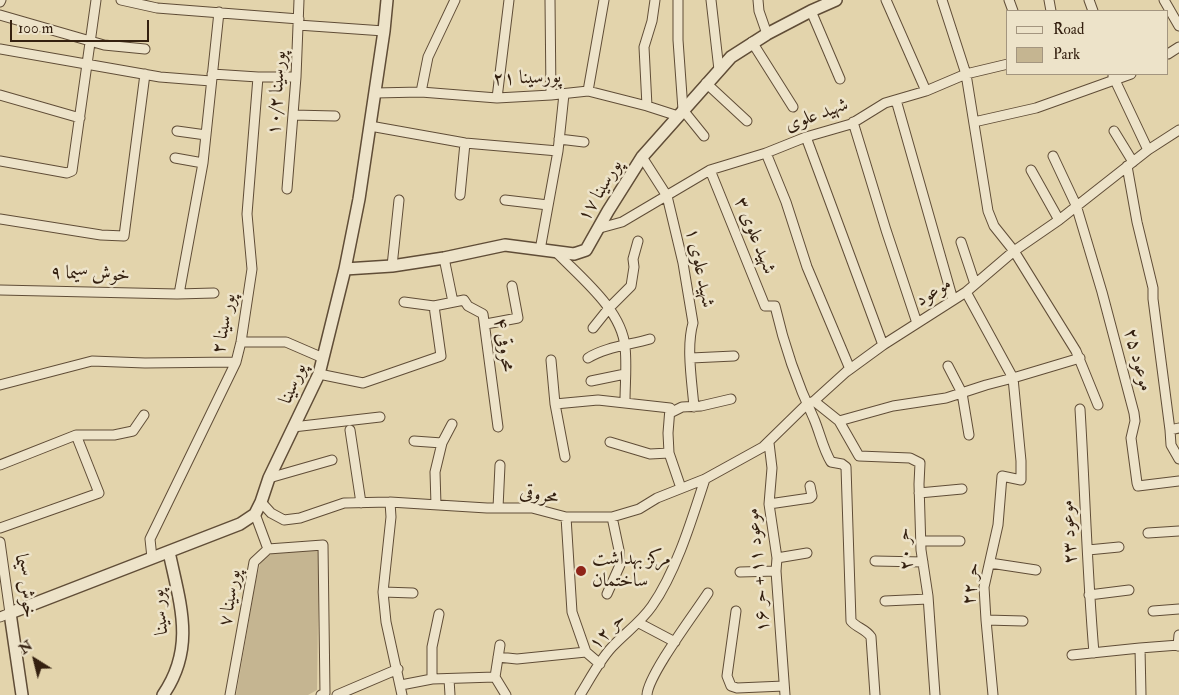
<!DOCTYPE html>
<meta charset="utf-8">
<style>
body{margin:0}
#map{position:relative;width:1179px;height:695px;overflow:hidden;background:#e3d4ac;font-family:"IM FELL Double Pica",serif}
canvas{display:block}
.legend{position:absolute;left:1006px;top:10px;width:162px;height:65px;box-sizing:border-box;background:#ede3c9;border:1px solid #a3957f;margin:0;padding:6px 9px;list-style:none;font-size:15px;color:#342010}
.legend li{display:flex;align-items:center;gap:10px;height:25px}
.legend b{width:25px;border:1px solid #a3957f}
.north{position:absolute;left:10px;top:635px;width:50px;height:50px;-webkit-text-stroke:4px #ede3c9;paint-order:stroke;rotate:324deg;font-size:14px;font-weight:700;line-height:20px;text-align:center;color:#342010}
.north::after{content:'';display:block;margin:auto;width:18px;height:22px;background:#342010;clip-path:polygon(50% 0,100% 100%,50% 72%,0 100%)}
.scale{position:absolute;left:10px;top:20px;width:139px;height:22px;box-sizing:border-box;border:2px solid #342010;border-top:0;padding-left:6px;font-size:15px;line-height:18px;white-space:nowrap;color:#342010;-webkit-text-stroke:4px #ede3c9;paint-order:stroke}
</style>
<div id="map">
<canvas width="1179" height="695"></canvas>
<ul class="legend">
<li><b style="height:6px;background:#ede3c9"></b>Road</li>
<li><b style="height:14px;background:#c5b591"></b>Park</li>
</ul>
<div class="north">N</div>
<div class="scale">100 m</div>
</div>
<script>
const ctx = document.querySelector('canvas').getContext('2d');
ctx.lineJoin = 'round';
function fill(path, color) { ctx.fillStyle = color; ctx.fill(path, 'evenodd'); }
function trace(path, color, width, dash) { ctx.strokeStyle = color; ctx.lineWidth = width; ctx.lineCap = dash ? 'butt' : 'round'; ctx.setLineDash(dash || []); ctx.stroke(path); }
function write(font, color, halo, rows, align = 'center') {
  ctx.font = font + ' "IM FELL Double Pica",Amiri,serif'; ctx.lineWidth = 5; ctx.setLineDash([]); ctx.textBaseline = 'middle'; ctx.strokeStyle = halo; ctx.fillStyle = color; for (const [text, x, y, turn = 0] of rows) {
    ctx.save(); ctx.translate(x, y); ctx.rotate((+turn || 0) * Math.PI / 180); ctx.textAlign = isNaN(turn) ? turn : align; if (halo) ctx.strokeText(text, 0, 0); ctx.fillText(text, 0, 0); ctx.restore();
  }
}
fill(new Path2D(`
 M319,550l-2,140 -9,5h-72l20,-115 5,-20 15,-9z`), '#c5b591');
const minor = new Path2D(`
 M121,0l36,8 142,11
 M550,0l1,95
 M678,0v40l5,70 21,26
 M711,0l8,70
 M758,0l1,11 8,23
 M886,0l40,91
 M942,0l24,74 22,137 6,15 20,25 62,100 22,54
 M1009,0l4,11
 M1049,0l2,11
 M1089,0l4,11
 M1164,0l15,26
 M0,2l1,-2
 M811,11l29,68
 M0,15l104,30 41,4
 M298,25l86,6
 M752,42l41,65
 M0,49l160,28 51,4
 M1168,54l11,-7
 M212,74l46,3h38
 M1113,76l35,74
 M706,83l41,38
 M588,91l16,-91
 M421,92l7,-35 27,-57
 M375,93l46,-1 76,6 54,-3 37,-4 59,15 31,10
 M0,95l80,23
 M497,98l12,-98
 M896,100l57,200
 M647,106l-3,-59 8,-26 3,-21
 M293,115l42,1
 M853,122l33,108 31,93
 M974,122l62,-14 95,-34
 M370,126l95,17 93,8
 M177,131l29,4
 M1114,131l19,31
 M806,137l77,208
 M559,139l25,3
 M766,153l20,49 21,65 43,102
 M1053,156l23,49 26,87 32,121 1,8 -4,17 6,45 1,3 41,-5
 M642,157l25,39 16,67 10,60c-7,24 -1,59 1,84
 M175,158l28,5
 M0,161l67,12 5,-2 24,-171
 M1127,166l10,56 16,66v11l17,131
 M710,170l55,136h10c9,39 22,77 39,113 6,14 9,30 17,43l11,2 4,3 5,154c6,7 15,8 20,16l4,58
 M1031,170l28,50
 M287,189l9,-112 3,-77
 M460,195l5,-52
 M505,200l43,5
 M0,219l101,16 23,1 21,-162
 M600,228l22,-6 88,-52 56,-17 40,-16 45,-13 34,-21 41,-12 40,-17 42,-10
 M961,242l14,42
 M540,250l18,-99 6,-57
 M556,252c25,26 66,58 69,95 2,18 0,37 0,55
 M444,258l9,44
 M392,266l7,-66
 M0,290l177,4 37,-1
 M966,292l47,86 8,83v19l-19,-4 -4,49 -14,62 2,33 7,75
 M179,294l24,-131 16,-151
 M404,302l30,4
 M486,324l32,-6 -6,-32
 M593,328l16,-20 22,-22 3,-19 -1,-8 5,-18
 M241,342h45l37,16
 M588,358c17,-11 42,-13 62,-19
 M691,358l43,-2
 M551,360l4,44 10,53
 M948,366l14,27 7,42
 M319,374l44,9 78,-27 -7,-50 30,-6 4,6 15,8 15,113
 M591,381l34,-7
 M0,385l92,-24 53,2 91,-1
 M814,401l25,20 20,35 51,2 10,5 -1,21 2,66 7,46 7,99
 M555,404l43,-4 72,8 -2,25 1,20 12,35
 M1080,409c5,81 7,163 14,244
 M670,413l12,-6 19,-1 30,-7
 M839,421l54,-15 53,-8 40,-13 27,-7 67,-20
 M293,427l87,-10
 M1179,428l-9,2 1,15 8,14
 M350,430l11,73
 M414,441l28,2
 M610,442l40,12 19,-1
 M769,443l3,25 -3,36 8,54 -1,13 9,124
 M0,465l76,-30h38l19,-4 11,-16
 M269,478l63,-18
 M919,493l43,-4
 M261,502l10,11 13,7 16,-2 44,-15 46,-1 97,6h45l34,9h46l27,-8 18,-11 48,-19 58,-32 43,-42 8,-4 32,-29 37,-27 83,-53 48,-41 45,-31 89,-70 31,-20
 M390,502l1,15 -8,75 3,30 16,73
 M769,504l41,-6 2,-2 -2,-10
 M436,505l-1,-33 7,-29 10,-19
 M498,508l2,-43
 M255,514l13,35
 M566,517l6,95 14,40 14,12
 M0,528l99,-35 -23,-58
 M1148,533l31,-2
 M921,541h39
 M0,542l10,71 -10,4
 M268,549l55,-4 2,148 -4,2
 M1088,550l31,-3
 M152,558l-2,-19 86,-177 5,-20 11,-73 -5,-55 11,-137
 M777,558l30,-5
 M875,561l48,1
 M990,563l46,7
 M740,572l36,-1
 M383,592l30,1
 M607,594l13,-29 -1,-15 -7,-33
 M1089,595l40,-5
 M885,601l43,-2
 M736,611l-9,65 4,10 6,2 47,-2
 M1153,611l26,-2
 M986,620l37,1
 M639,623l36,19
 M500,645l-5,32 11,18
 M1178,646l1,-11
 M1072,655l68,-7
 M498,657l19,2 69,-7
 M432,679v-32l7,-33
 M449,679l1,16
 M401,685l31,-6 63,-2
 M230,695l24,-133 14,-13
 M337,695l61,-26
 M580,695c10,-16 19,-34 32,-48 13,-14 29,-25 40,-41 24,-34 40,-87 53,-127
 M647,695c1,-20 48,-82 61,-102
 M1141,695l-1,-47 39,-3`);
const tertiary = new Path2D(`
 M345,269l47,-3 52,-8 61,-13 69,9 12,-4 22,-39 34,-54 89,-100 36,-23 44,-23 25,-11
 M22,695l-12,-82 230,-89 15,-10 6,-12 8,-24 50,-104 26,-105 14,-70 25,-168 3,-31
 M163,695c33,-48 17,-91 6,-143`);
trace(minor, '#604d37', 11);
trace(tertiary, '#604d37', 14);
trace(minor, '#ede3c9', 9);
trace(tertiary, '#ede3c9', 11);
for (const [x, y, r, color] of [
 [581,571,6,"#8f2418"]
]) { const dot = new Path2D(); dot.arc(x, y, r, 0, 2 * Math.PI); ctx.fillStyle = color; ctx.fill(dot); trace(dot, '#ede3c9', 2); }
write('19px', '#342010', '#ede3c9', [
 ["پورسینا ۲۱",527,79,-2],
 ["پورسینا ۱۰/۲",278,93,-86],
 ["شهید علوی",817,116,-20],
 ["پورسینا ۱۷",601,191,-59],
 ["شهید علوی ۳",754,236,68],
 ["شهید علوی ۱",699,268,78],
 ["خوش سیما ۹",90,275,2],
 ["موعود",934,293,-32],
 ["پور سینا ۲",225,324,-79],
 ["محروقی ۴",503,345,81],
 ["موعود ۲۵",1137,360,75],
 ["پورسینا",294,384,-67],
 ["محروقی",539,496,9],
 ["موعود ۲۳",1070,532,-93],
 ["حر ۲۰",906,549,-95],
 ["موعود ۱۱ + حر ۱۶",759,570,-95],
 ["حر ۲۲",972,584,-84],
 ["خوش سیما",24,586,82],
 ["پورسینا ۷",231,598,-80],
 ["پور سینا",161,612,-96],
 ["حر ۱۲",608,632,-47]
]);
write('19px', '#342010', '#ede3c9', [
 ["مرکز بهداشت",592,560],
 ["ساختمان",592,582]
], 'left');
</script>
